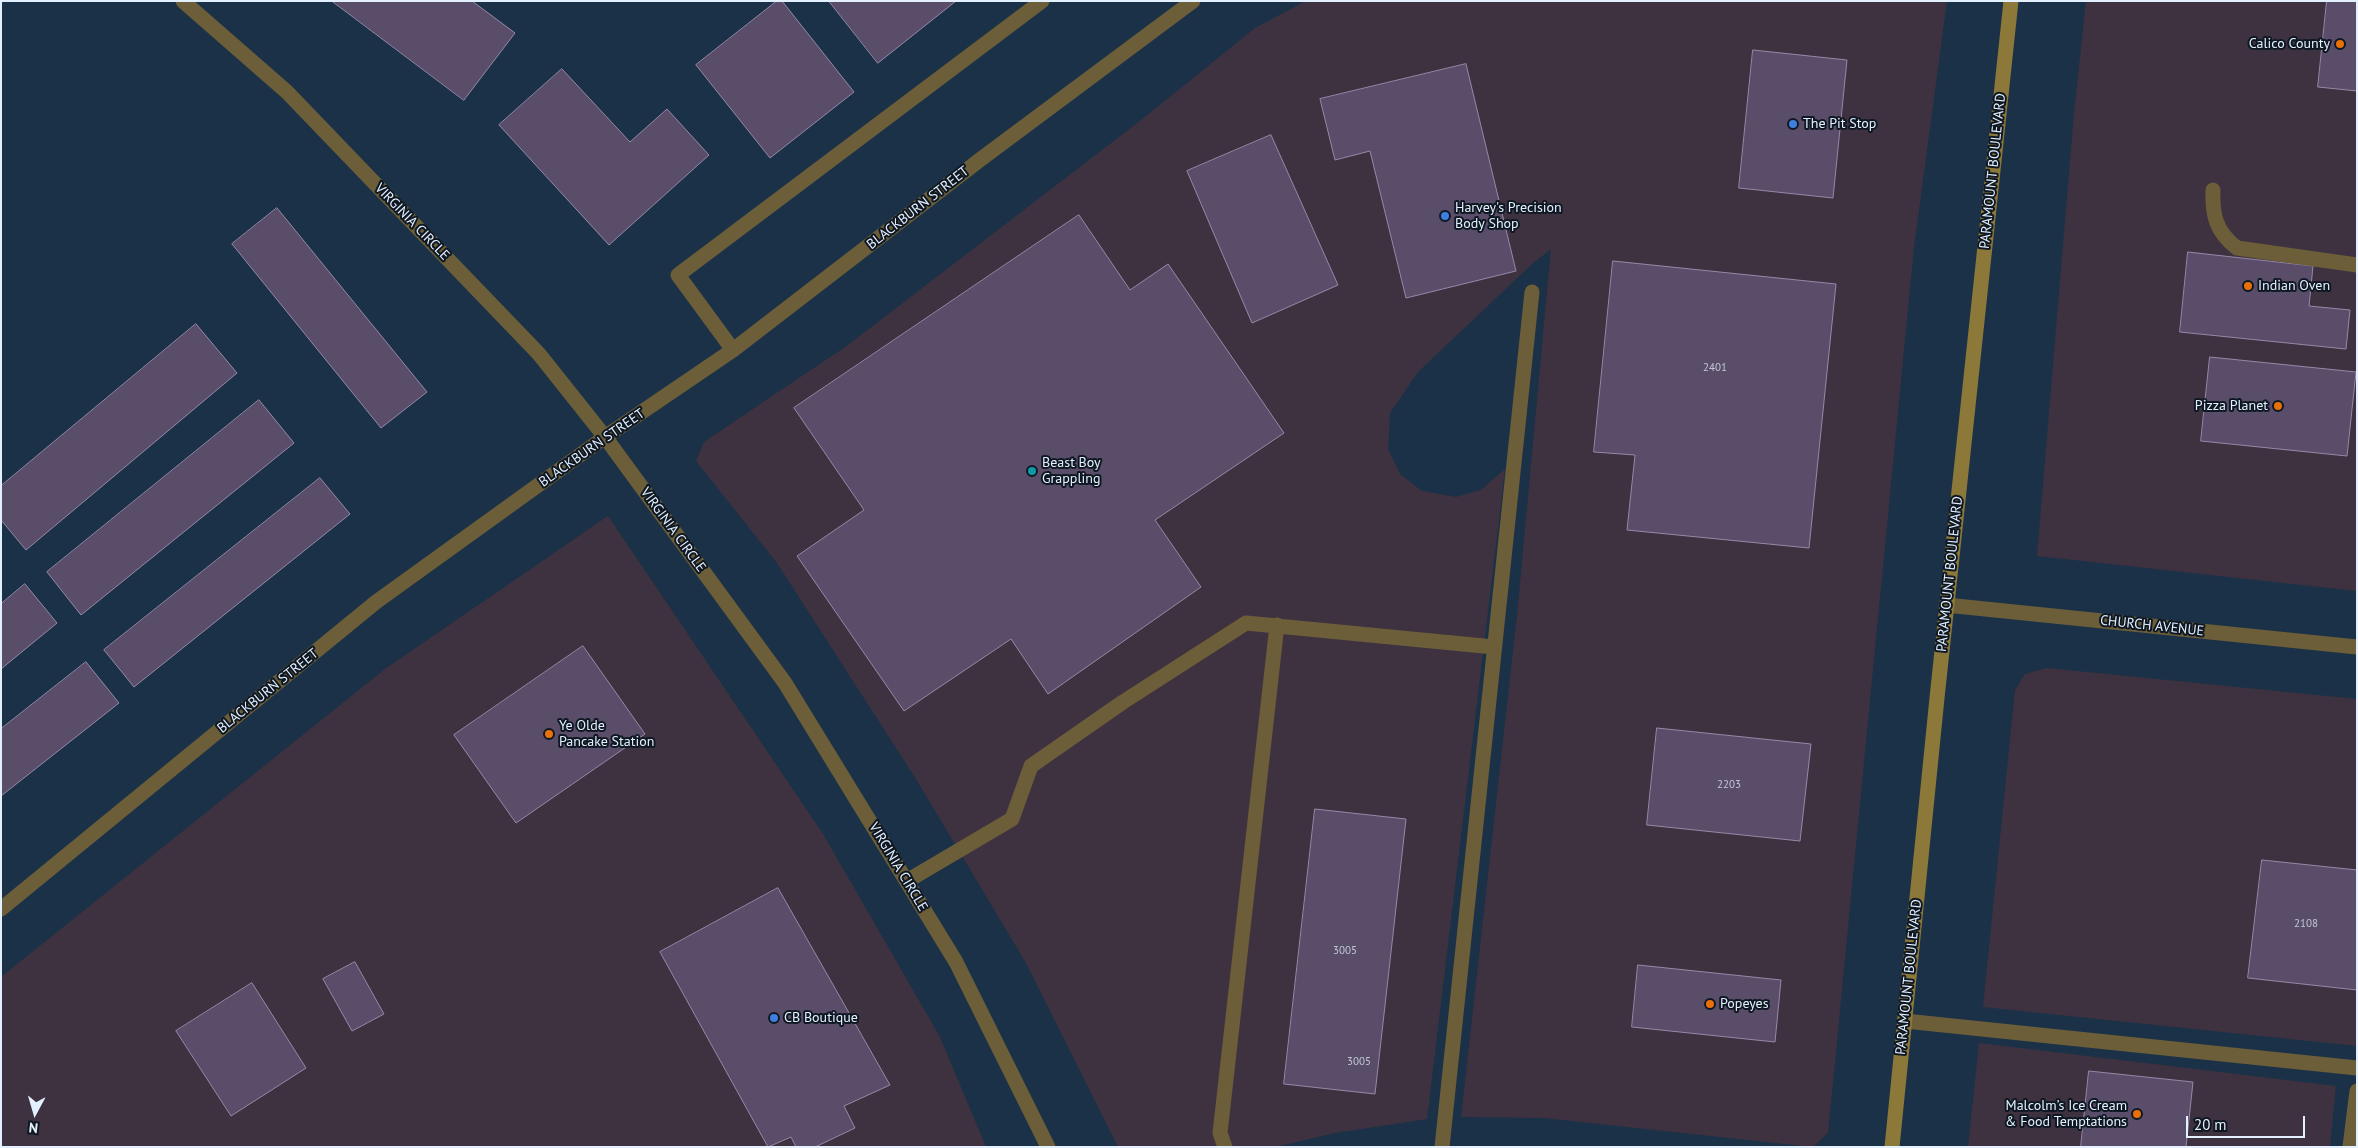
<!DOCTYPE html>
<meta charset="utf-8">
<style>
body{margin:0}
#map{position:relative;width:2358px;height:1148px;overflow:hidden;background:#1b3147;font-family:"PT Sans",sans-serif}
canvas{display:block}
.frame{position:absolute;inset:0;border:2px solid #e3f0ff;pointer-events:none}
.north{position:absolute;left:10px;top:1088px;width:50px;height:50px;-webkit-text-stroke:4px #0f1822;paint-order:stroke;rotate:186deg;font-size:14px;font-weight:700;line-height:20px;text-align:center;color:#e3f0ff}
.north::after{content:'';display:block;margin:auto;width:18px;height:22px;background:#e3f0ff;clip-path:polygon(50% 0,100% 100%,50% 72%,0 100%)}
.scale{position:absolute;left:2186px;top:1116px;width:119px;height:22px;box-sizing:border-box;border:2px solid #e3f0ff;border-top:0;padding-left:6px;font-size:15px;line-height:18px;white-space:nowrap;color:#e3f0ff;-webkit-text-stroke:4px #0f1822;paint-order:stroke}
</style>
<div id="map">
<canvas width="2358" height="1148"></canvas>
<div class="frame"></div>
<div class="north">N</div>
<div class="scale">20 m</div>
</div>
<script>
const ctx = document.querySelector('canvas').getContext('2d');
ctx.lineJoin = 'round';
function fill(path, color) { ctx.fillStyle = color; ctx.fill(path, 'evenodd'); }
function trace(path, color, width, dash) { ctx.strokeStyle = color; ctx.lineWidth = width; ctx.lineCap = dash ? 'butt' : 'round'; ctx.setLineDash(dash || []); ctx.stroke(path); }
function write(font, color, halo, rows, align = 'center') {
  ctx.font = font + ' "PT Sans",sans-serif'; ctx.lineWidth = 4; ctx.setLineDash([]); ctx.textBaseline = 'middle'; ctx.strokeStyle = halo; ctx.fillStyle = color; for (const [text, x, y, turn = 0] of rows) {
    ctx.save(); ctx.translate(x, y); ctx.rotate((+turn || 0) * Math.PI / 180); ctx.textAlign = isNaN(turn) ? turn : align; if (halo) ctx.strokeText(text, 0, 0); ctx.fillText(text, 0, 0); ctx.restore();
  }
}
fill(new Path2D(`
 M1306,1h641l-33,246 -86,886 -15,14 -269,-29 -83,-1 56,-501 34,-367 -19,15 -114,108 -28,41 -2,36 12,25 22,17 34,6 25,-7 24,-21 -78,650 -92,14 -60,14h-157l-92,-184 -110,-184 -139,-216 -81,-102 8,-19 144,-97 297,-228 110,-89z
 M2086,1h271v590l-320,-35 37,-443z
 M608,516l215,318 117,203 46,110h-985v-170l384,-308z
 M2047,668l310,31v347l-374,-39 32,-317 10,-16z
 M1979,1043l357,43 -6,61h-362z`), '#3f3240');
const building = new Path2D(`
 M332,1h140l43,32 -51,67z
 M777,1h5l72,91 -84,66 -74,-93z
 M829,1h127l-78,62z
 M2327,1h30v90l-39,-4z
 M1753,50l94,10 -14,138 -94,-10z
 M1466,64l50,207 -110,27 -36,-147 -35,9 -15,-61z
 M562,69l68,73 37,-33 42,46 -100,90 -110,-120z
 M1271,135l67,150 -86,38 -65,-152z
 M277,208l150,184 -46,36 -149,-184z
 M1079,215l51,75 38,-26 116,169 -129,87 46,67 -153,107 -37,-55 -107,72 -107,-155 67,-46 -70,-102z
 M2188,252l125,14 -4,40 41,4 -4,39 -166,-17z
 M1613,261l223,23 -27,264 -182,-18 8,-75 -41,-3z
 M196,324l41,49 -211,177 -25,-30v-34z
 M2210,357l146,15 -9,84 -146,-15z
 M259,400l35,43 -213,172 -34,-43z
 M320,478l30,36 -216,173 -30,-37z
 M25,584l32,39 -56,46v-65z
 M583,646l62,88 -129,89 -62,-88z
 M86,662l33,41 -118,93v-67z
 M1657,728l154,16 -11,97 -153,-16z
 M1315,809l91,10 -31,275 -91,-10z
 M2262,860l95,10v120l-109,-12z
 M778,888l112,197 -46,21 11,22 -40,19h-19l-5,-10 -23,10 -108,-195z
 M355,962l29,52 -32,17 -29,-52z
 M1638,965l143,15 -6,62 -143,-15z
 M252,983l54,85 -75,48 -55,-85z
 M2089,1071l104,11 -7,65h-105z`);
fill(building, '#5a4d69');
trace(building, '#9788a8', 1);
trace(new Path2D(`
 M2213,190c-1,25 3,42 24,58l120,17
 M733,350l-55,-75 364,-274
 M907,881l105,-62 19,-53 92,-64 123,-79 248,24
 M1905,1021l452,47
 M1225,1147l-5,-14 57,-508
 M1442,1147l90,-855
 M2350,1147l7,-56`), '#6b5e39', 15);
trace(new Path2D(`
 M605,437l180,246 171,279 92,185
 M1946,605l411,42`), '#6b5e39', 15);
trace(new Path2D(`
 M183,1l104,91 252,262 66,83
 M1,909l375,-307 229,-165 128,-87 248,-191 212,-158`), '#6b5e39', 15);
trace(new Path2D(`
 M1892,1147l45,-449 74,-697`), '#8c7839', 15);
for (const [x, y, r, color] of [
 [2340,44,5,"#e8710a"],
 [1793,124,5,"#3f7fe0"],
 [1445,216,5,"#3f7fe0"],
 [2248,286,5,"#e8710a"],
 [2278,406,5,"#e8710a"],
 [1032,471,5,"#0f9aa8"],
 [549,734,5,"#e8710a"],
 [1710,1004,5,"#e8710a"],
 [774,1018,5,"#3f7fe0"],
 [2137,1114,5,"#e8710a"]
]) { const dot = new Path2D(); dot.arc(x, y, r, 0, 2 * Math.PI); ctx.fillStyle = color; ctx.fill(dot); trace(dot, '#0f1822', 2); }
write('11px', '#c1c7da', null, [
 ["2401",1715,368],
 ["2203",1729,785],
 ["2108",2306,924],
 ["3005",1345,951],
 ["3005",1359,1062]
]);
write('14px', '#e3f0ff', '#0f1822', [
 ["Calico County",2330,44,"right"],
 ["The Pit Stop",1803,124],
 ["Harvey's Precision",1455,208],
 ["Body Shop",1455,224],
 ["Indian Oven",2258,286],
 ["Pizza Planet",2268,406,"right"],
 ["Beast Boy",1042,463],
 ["Grappling",1042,479],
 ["Ye Olde",559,726],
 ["Pancake Station",559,742],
 ["Popeyes",1720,1004],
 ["CB Boutique",784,1018],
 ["Malcolm’s Ice Cream",2127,1106,"right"],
 ["& Food Temptations",2127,1122,"right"]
], 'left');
write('14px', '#e3f0ff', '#0f1822', [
 ["PARAMOUNT BOULEVARD",1993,171,-84],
 ["BLACKBURN STREET",918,208,-38],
 ["VIRGINIA CIRCLE",412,222,46],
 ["BLACKBURN STREET",592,448,-35],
 ["VIRGINIA CIRCLE",673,530,54],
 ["PARAMOUNT BOULEVARD",1950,574,-84],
 ["CHURCH AVENUE",2152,626,6],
 ["BLACKBURN STREET",268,691,-39],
 ["VIRGINIA CIRCLE",898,867,59],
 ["PARAMOUNT BOULEVARD",1909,977,-84]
]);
</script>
